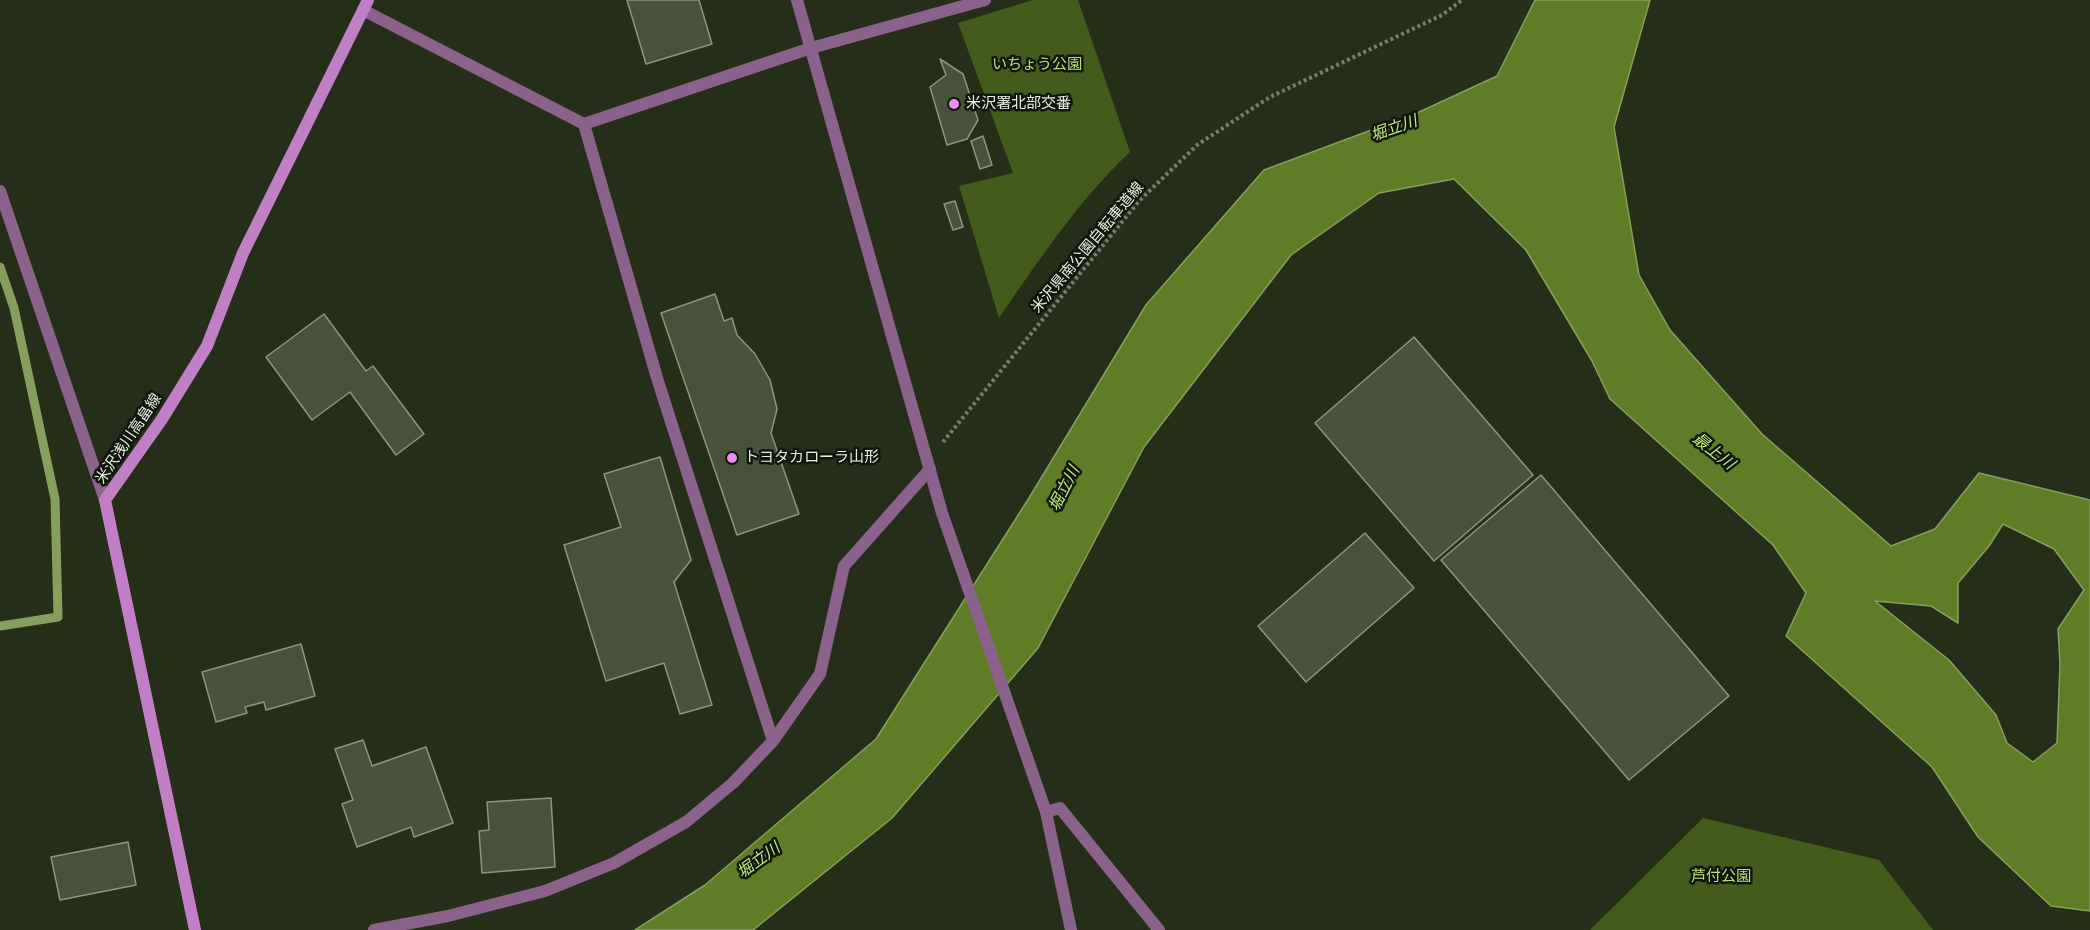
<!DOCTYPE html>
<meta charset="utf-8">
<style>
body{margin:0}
canvas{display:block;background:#252e18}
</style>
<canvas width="2090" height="930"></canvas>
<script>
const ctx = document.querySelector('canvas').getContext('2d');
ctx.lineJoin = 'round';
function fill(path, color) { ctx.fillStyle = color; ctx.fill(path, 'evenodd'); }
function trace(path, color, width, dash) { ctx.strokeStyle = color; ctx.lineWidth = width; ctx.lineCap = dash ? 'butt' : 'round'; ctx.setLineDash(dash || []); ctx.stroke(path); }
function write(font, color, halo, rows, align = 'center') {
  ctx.font = font + ' "DM Sans","Noto Sans JP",sans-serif'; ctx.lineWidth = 5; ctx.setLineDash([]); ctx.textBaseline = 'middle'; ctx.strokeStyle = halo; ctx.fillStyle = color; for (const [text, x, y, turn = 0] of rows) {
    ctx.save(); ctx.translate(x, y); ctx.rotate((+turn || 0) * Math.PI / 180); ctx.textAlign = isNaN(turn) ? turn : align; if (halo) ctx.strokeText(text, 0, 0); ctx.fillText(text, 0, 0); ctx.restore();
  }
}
fill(new Path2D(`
 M1033,0h45l52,152c-52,49 -91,108 -131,166l-40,-132 54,-13 -55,-150z
 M1703,818l176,42 54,70h-343z`), '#445c1b');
const water = new Path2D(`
 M1535,0h115l-36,127 25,148 31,55 92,104 129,112 44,-17 44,-56 111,27v411l-39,-5 -73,-69 -46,-70 -146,-131 20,-43 -33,-48 -163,-146 -18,-38 -66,-111 -72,-71 -75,14 -88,62 -147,192 -106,201 -146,170 -139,112h-118l70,-45 171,-146 153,-241 117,-193 118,-135 153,-57 80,-37zM2003,524l51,25 30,41 -26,39 2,35 -3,79 -24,19 -26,-19 -11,-28 -47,-55 -74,-59 56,5 27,17v-40l31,-37z`);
fill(water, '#5e7d26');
trace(water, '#879f5e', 1.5);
trace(new Path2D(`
 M0,267l14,41 41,191 3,118 -58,9`), '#879f5e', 9);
const building = new Path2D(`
 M627,0h72l13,44 -66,20z
 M940,59l23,15 15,46 -11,19 -20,6 -17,-58 16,-12z
 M983,136l9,29 -12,4 -9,-28z
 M955,201l8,26 -10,3 -9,-26z
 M715,294l9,27 8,-3 5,17 18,19 15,26 7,29 -6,24 28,81 -62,21 -76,-222z
 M324,314l42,57 7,-5 51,68 -28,21 -46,-63 -38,28 -46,-63z
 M1414,337l119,138 -99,86 -119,-138z
 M660,457l31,103 -17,22 38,123 -32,9 -16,-51 -58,18 -42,-136 57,-18 -17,-53z
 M1541,475l188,221 -100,84 -188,-220z
 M1365,533l49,55 -108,94 -48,-56z
 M301,644l14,52 -49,14 -2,-8 -19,5 2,6 -31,9 -14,-50z
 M363,740l9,26 54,-19 27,76 -39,14 -3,-10 -54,20 -15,-43 11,-4 -18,-51z
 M551,798l4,69 -73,6 -3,-42 10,-1 -2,-28z
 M128,842l8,43 -76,15 -9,-43z`);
fill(building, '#48523b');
trace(building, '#8b967d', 1.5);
trace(new Path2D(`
 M943,442l196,-241 58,-56 73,-48 172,-82 20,-15`), '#777f6c', 4, [3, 3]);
trace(new Path2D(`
 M363,10l221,114 227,-76 174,-48
 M584,124l73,254 116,363
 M1046,812l14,-4 99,122
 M374,930l74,-14 97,-25 69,-28 72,-41 47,-39 40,-42 47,-67 24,-108 86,-97`), '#8b628c', 12);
trace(new Path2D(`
 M797,0l145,513 104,299 25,118
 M0,191l105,309`), '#8b628c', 12);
trace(new Path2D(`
 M195,930l-90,-430 57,-81 45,-73 36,-93 125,-253`), '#c180c5', 12);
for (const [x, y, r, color] of [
 [954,104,6,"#f08bf6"],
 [732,458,6,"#f08bf6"]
]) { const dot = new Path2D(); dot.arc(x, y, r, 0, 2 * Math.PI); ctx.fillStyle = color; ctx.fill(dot); trace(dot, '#10150b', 2); }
write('15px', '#b8e474', '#10150b', [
 ["いちょう公園",1037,65],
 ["芦付公園",1721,877]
]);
write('15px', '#e7eddf', '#10150b', [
 ["米沢署北部交番",966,104],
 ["トヨタカローラ山形",744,458]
], 'left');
write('15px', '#e7eddf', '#10150b', [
 ["米沢県南公園自転車道線",1088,248,-50],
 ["米沢浅川高畠線",129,439,-56]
]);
write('italic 16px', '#c1ee7d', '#10150b', [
 ["堀立川",1394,129,-19],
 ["最上川",1713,452,38],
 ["堀立川",1065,489,-63],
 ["堀立川",759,861,-36]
]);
</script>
